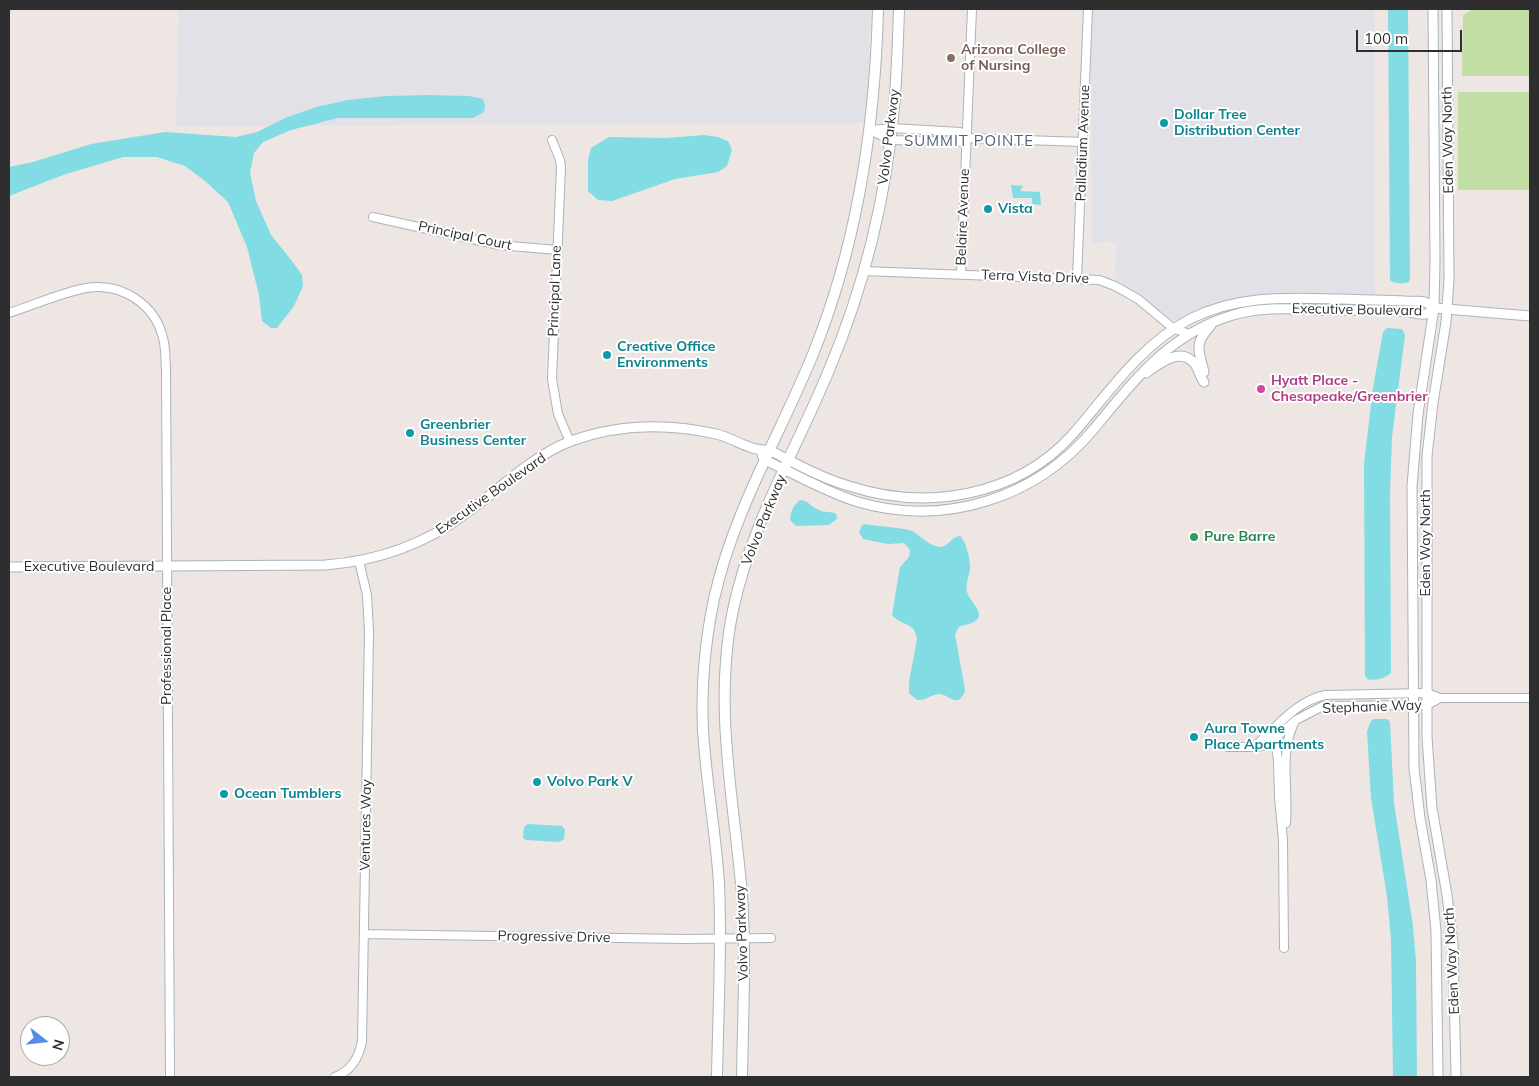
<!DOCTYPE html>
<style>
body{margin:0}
#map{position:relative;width:1539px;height:1086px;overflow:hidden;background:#ede6e2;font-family:Mulish,sans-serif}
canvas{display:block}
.frame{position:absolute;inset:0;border:10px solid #2e2e2e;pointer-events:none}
.north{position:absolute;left:20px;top:1016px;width:50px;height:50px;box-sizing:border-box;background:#fff;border:1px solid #ababab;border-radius:50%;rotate:106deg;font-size:14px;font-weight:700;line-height:20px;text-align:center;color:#2e2e2e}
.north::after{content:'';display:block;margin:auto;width:18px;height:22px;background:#548ce9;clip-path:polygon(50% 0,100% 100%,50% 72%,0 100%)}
.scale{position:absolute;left:1356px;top:30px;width:106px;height:22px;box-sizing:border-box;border:2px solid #2e2e2e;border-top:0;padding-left:6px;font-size:15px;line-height:18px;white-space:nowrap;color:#2e2e2e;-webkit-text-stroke:4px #fff;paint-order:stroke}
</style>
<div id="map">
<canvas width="1539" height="1086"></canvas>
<div class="frame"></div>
<div class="north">N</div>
<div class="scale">100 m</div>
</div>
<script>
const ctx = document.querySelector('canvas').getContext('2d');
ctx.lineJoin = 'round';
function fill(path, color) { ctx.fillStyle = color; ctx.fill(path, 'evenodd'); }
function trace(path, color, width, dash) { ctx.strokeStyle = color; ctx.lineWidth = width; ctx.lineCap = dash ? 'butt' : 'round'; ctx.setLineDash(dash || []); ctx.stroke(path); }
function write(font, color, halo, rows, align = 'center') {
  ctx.font = font + ' Mulish,sans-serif'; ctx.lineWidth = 4; ctx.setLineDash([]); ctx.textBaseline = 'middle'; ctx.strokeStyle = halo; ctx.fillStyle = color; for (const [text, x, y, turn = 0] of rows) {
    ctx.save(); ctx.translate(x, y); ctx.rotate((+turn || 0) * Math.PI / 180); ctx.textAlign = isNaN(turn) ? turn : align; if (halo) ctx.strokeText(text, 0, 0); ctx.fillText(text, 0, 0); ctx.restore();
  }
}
fill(new Path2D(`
 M179,9h691l-3,114 -691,3z
 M1091,9h283l1,286 -81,-3 -38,4 -25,4 -50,20h-8l-9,-6 -20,-16 -29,-18 1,-38 -24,1z`), '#e2e1e7');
fill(new Path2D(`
 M1471,9h59v67h-68l1,-61 7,-4z
 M1458,92h72v98h-72z`), '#c3dea5');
fill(new Path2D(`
 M1388,9h20l2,269 -1,4c-6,2 -15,2 -19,-2z
 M428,95l41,1 14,3 2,6 -1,7 -11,6h-135l-47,12 -28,12 -9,11 -4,20 6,28 15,34 21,26 10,14 1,11 -9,20 -17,22h-6l-9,-7 -3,-26 -12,-48 -19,-45 -23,-21 -20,-15 -28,-9h-34l-60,18 -54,21v-29l24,-5 58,-18 74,-12 71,5 21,-5 28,-14 31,-11 32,-7 38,-4z
 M704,135l14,2 10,4 4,9 -5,16 -9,6 -43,7 -63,22 -14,-1 -10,-9v-31l3,-12 18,-11 57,1z
 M1011,185l12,1 -3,5 20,1 1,13 -9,-1v-6h-19z
 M1387,328l15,1 3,6 -13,102 -2,57 1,179c-7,6 -15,8 -24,6l-2,-4 -1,-212 9,-75 10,-56z
 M800,500c8,0 11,7 19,10 6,3 12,1 17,4l1,5 -8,6 -33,1 -6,-6c1,-9 3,-14 10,-20z
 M865,524c10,2 41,4 47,7 9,5 17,15 28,16 8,0 12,-11 20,-11 6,5 11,25 10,33 -1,8 -5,15 -3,23 2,8 13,16 12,24 -2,8 -14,8 -20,11l-4,7 10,56 -1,4 -5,6c-8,1 -12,-5 -19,-6 -9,0 -14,7 -23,6l-8,-7v-11l8,-43c-2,-18 -15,-12 -25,-24l8,-48 9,-10 1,-7 -6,-7 -16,1 -25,-5 -4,-7 3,-7z
 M1374,719h13l3,3 4,81 19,123 3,36 1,115h-24l-2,-137 -4,-44 -16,-98 -4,-67 4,-10z
 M528,824l34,2 3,4 -1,9 -5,3 -33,-2 -3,-2 1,-11z`), '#81dce4');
const minor = new Path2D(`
 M870,130l20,10 70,2 6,-4 117,4
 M871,130l21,-2 68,4 6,6
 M552,140l8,20 1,7 -9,212 6,35 12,28
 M373,217l126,28 58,5
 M863,271l236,9 16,6 23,13 36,30 16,5
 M961,274l11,-265
 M1077,278l11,-269
 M9,313c25,-8 51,-20 77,-25 35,-6 69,16 77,50 3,10 2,20 3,31l4,708
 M1270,737l6,10 2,13 1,37 4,43 1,108
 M1227,747h31l10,-3 28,-24 27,-14 104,-1 13,-7
 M1254,747c22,-19 42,-46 71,-52l102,-2 13,5h90
 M1286,823c3,-33 -7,-69 8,-100
 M364,934l321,5 86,-1
 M335,1077c16,-6 24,-19 27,-36l7,-409 -2,-37 -8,-34`);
const tertiary = new Path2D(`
 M1433,9l2,252 -1,47 -16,106 -6,72 2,282 6,50 11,62 5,51 2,146
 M1447,9l2,271 -3,42 -13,81 -6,53v281l5,71 15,87 6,49 3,133
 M1434,308l96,8
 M1204,372c-5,-22 -11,-27 7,-47
 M1146,373c14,-10 35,-27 49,-9 4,6 5,13 9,18
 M762,455l3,5c30,14 61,32 93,42 86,25 177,-3 235,-72 41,-49 75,-96 140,-115 29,-9 60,-6 90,-5 18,0 35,0 53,0 11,0 22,1 34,2 4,1 10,3 15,2 3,0 7,-4 9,-6
 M9,567l316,-2c53,-4 101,-21 143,-53 33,-24 64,-56 103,-71 47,-17 96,-18 145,-7 18,4 35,18 53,16 26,13 52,28 80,36 77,25 167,11 223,-51 37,-42 67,-89 118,-116 49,-25 99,-21 152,-20 21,1 43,1 64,2 6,0 13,0 19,1 3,1 6,4 9,6`);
const secondary = new Path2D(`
 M717,1077c1,-64 5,-129 2,-193 -3,-51 -13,-102 -16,-154 -2,-43 2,-88 11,-131 19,-87 66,-164 99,-245 45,-111 62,-227 65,-345
 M742,1077c1,-61 4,-121 0,-182 -8,-96 -29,-189 -9,-285 18,-86 63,-160 96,-240 35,-83 57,-173 65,-262 3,-33 4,-66 5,-99`);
trace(minor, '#aeb2b8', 10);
trace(tertiary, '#aeb2b8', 11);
trace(secondary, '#aeb2b8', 12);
trace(minor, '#fff', 8);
trace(tertiary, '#fff', 9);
trace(secondary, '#fff', 10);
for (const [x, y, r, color] of [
 [951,58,5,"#8d6e63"],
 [1164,123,5,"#0f9aa8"],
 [988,209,5,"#0f9aa8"],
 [607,355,5,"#0f9aa8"],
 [1261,389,5,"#d1479c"],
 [410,433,5,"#0f9aa8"],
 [1194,537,5,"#2e9e5b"],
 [1194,737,5,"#0f9aa8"],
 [537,782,5,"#0f9aa8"],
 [224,794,5,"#0f9aa8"]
]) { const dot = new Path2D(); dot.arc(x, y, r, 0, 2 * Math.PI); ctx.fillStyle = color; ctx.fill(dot); trace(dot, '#fff', 2); }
write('bold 14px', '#785e54', '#fff', [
 ["Arizona College",961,50],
 ["of Nursing",961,66]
], 'left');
write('bold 14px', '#0d838f', '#fff', [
 ["Dollar Tree",1174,115],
 ["Distribution Center",1174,131],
 ["Vista",998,209],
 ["Creative Office",617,347],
 ["Environments",617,363],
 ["Greenbrier",420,425],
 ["Business Center",420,441],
 ["Aura Towne",1204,729],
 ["Place Apartments",1204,745],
 ["Volvo Park V",547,782],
 ["Ocean Tumblers",234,794]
], 'left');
write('14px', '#2e2e2e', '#fff', [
 ["Volvo Parkway",889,137,-83],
 ["Eden Way North",1448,140,-91],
 ["Palladium Avenue",1083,143,-88],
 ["Belaire Avenue",963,217,-88],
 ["Principal Court",465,236,12],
 ["Terra Vista Drive",1035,277,2],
 ["Principal Lane",555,291,-88],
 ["Executive Boulevard",1357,310,1],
 ["Executive Boulevard",491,494,-35],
 ["Volvo Parkway",764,520,-68],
 ["Eden Way North",1426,543,-90],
 ["Executive Boulevard",89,567],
 ["Professional Place",167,646,-90],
 ["Stephanie Way",1372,707,-2],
 ["Ventures Way",366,825,-89],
 ["Volvo Parkway",742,933,-92],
 ["Progressive Drive",554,937,1],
 ["Eden Way North",1452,961,-93]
]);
write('bold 14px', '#b23c85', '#fff', [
 ["Hyatt Place -",1271,381],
 ["Chesapeake/Greenbrier",1271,397]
], 'left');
write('bold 14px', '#27864d', '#fff', [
 ["Pure Barre",1204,537]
], 'left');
ctx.letterSpacing = '1px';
write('15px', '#52617b', '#fff', [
 ["SUMMIT POINTE",969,141]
]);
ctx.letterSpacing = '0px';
</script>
